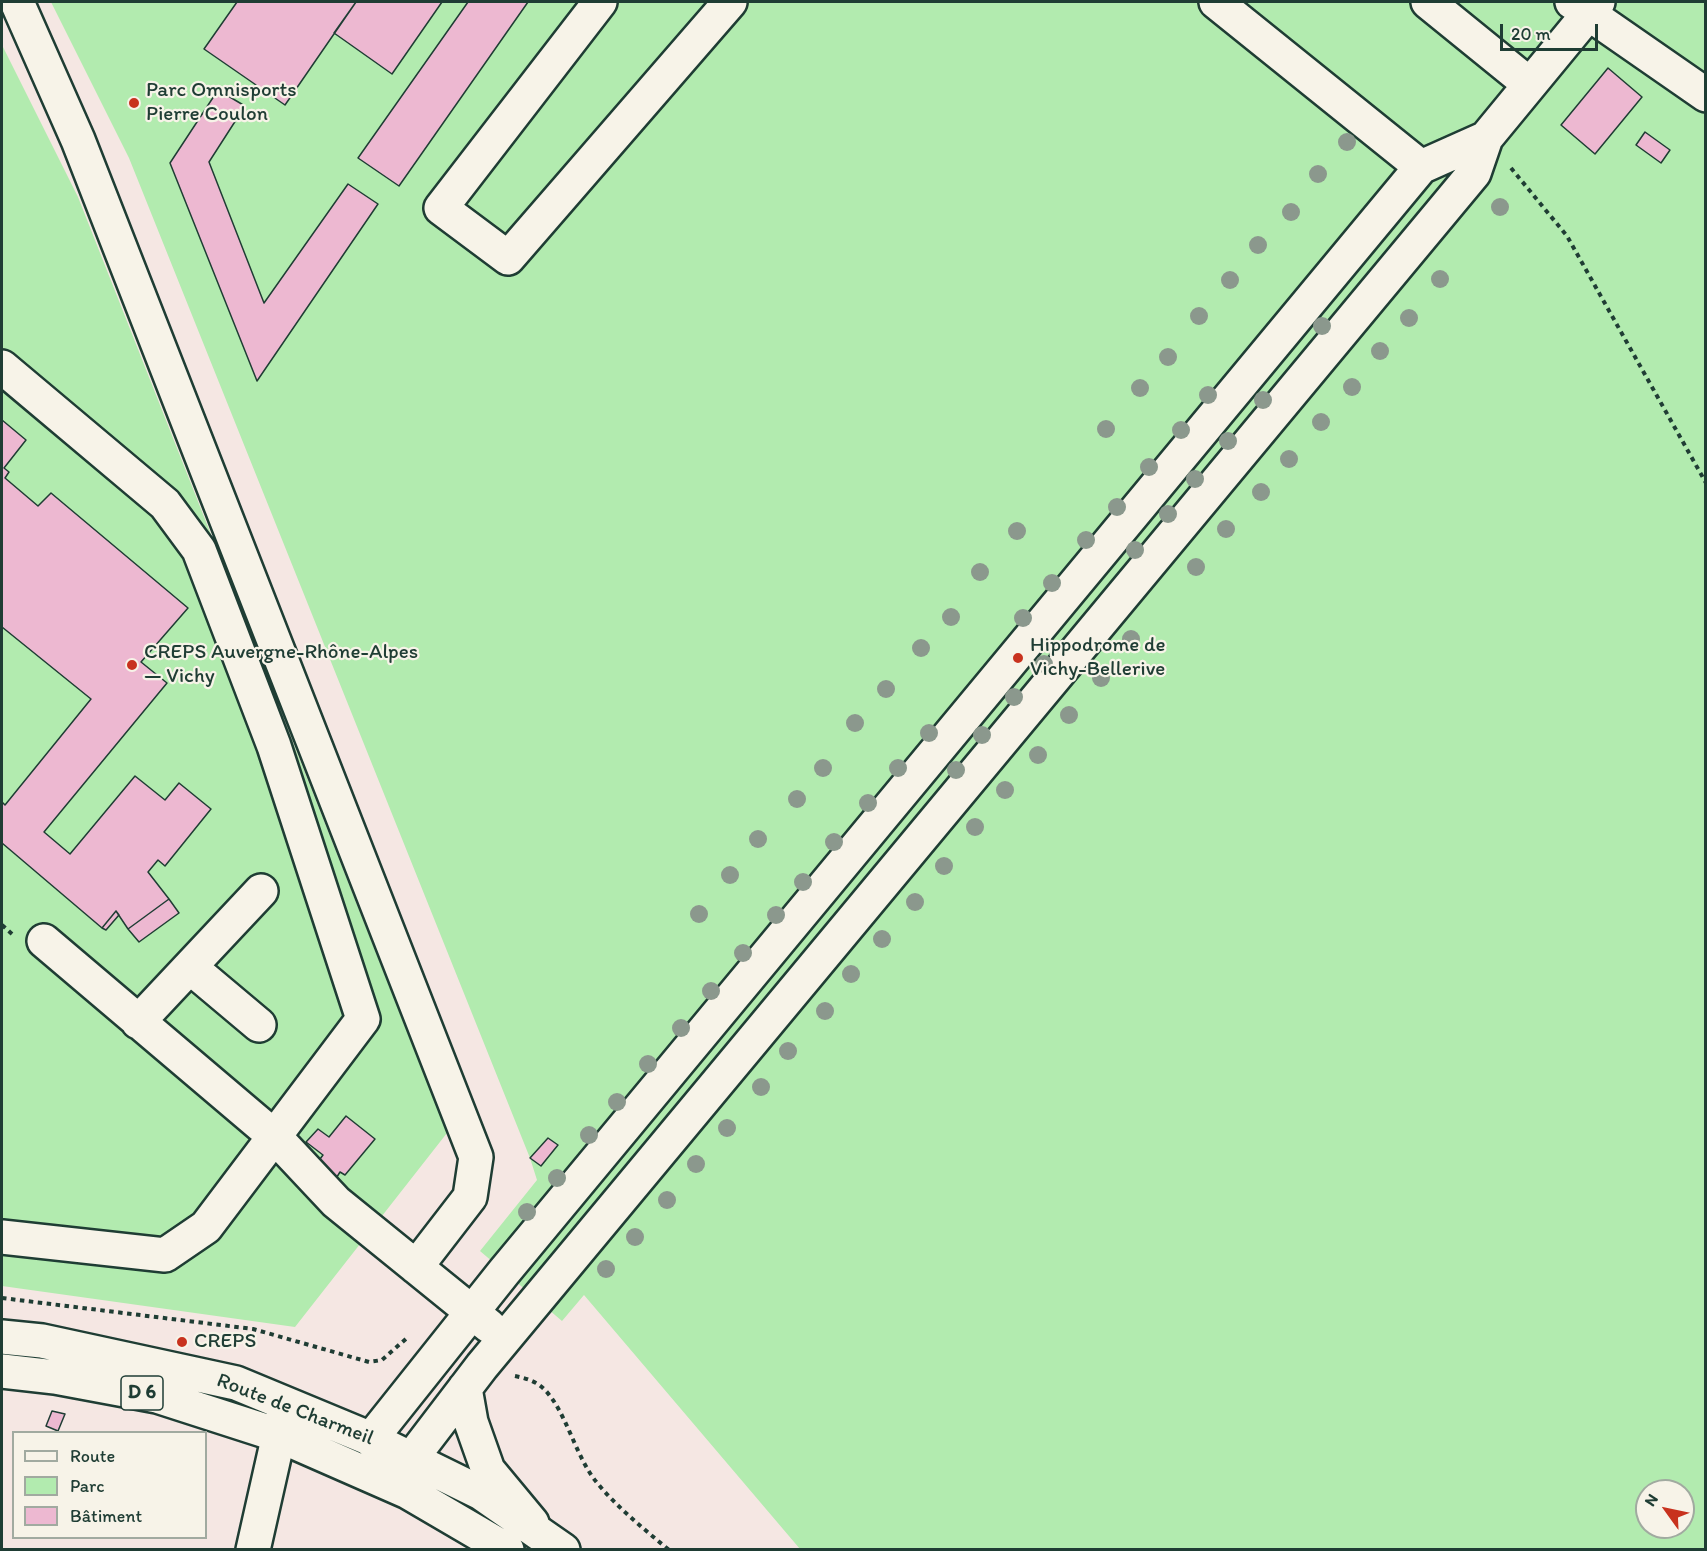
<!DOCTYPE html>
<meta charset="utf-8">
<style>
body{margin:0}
#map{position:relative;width:1707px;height:1551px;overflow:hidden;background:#f5e7e3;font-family:Itim,sans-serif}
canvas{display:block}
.frame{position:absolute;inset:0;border:3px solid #1f3d34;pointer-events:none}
.legend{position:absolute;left:12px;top:1431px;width:195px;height:108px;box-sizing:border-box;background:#f7f3e8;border:2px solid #a1aaa0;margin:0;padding:8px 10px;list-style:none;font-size:18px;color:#1f3d34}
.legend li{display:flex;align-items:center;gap:12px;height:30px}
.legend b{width:30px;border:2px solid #a1aaa0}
.north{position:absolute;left:1635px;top:1479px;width:60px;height:60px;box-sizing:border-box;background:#f7f3e8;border:2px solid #a1aaa0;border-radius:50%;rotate:303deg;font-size:16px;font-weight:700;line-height:24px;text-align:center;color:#1f3d34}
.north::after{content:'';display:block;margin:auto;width:21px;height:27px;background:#c8321e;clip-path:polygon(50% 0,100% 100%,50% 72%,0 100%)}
.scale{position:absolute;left:1500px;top:24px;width:98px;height:27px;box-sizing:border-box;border:3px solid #1f3d34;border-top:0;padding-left:8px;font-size:18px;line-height:21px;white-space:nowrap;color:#1f3d34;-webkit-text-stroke:4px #f7f3e8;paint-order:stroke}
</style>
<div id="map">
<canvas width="1707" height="1551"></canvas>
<div class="frame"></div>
<ul class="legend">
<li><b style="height:8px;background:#f7f3e8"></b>Route</li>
<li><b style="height:16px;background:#b2ebaf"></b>Parc</li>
<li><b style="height:16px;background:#edb8d1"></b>Bâtiment</li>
</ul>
<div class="north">N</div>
<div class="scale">20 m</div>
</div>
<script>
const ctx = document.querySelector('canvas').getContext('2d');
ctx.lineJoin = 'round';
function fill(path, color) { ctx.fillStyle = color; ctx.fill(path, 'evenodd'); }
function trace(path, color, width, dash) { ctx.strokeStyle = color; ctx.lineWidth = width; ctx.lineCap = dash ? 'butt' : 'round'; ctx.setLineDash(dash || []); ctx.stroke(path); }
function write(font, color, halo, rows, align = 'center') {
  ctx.font = font + ' Itim,sans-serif'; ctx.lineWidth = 4.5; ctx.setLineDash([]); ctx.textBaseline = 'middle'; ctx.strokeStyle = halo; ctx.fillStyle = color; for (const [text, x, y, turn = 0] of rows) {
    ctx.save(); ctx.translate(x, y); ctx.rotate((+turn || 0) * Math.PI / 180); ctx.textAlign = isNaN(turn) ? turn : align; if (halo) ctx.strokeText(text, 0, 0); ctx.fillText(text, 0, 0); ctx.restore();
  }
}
fill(new Path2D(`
 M51,2h1654v1547h-905l-216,-254 -22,26 -82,-70 57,-71 -7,-22 -401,-1000zM1647,1491h36v36h-36z
 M2,45l76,152 369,936 -152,194 -293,-41z`), '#b2ebaf');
const building = new Path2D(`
 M237,2h119l-71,103 -81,-56z
 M356,2h86l-50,72 -58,-41z
 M468,2h60l-129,184 -41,-28z
 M1608,68l34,29 -47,57 -34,-29z
 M218,90l27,16 -36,56 55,141 84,-119 30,20 -121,177 -87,-218z
 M1645,132l25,18 -9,13 -25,-18z
 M2,420l24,20 -22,28 5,4 -4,6 33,28 13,-13 137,115 -47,54 26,21 -123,149 26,22 65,-78 30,24 14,-17 32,26 -46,57 -7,-6 -10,12 21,27 -41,30 -12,-18 -14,17 -100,-85v-41l3,3 86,-106 -89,-72z
 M169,899l10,14 -40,29 -11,-13z
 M116,911l3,4 -13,15 -4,-2z
 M346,1116l29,23 -30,36 -5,-3 -5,8 -18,-17 6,-8 -17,-13 12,-13 11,8z
 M548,1138l10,7 -17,21 -11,-8z
 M52,1411l13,3 -7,17 -12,-5z`);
fill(building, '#edb8d1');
trace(building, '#1f3d34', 1.5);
const minor = new Path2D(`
 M17,2l61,138 398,1017 -6,40 -54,70
 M600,2l-159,206 67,50 222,-256
 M1216,2l205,165
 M1428,2l101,82
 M1572,2l134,93
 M2,367l163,137 34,46 75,196 89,273 -157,208 -41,28 -163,-18
 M44,941l231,196 61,65 153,124
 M190,967l69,58
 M138,1022l123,-131
 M465,1388l6,34 17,48 44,53
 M387,1461l-16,-22 133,-167 917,-1105 65,-29
 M385,1462l26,-3 71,-93 992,-1193 12,-35 112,-136
 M253,1550l32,-142`);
const major = new Path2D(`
 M2,1337l40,4 194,42 135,56 110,54 82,57
 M2,1371l53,6 102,19 121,39 130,57 99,58`);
trace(minor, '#1f3d34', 38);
trace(major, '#1f3d34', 38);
trace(new Path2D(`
 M1511,168l56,68 139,247
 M2,925l10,9
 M2,1298l251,31 116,33 13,-2 26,-23
 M515,1376c10,2 21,5 29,13 23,23 31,68 54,95 21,25 46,45 71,66`), '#1f3d34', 4, [4.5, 4.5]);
trace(minor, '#f7f3e8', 33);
trace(major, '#f7f3e8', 33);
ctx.fillStyle = '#8b988d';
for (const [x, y] of [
 [1347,142],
 [1318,174],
 [1500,207],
 [1291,212],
 [1258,245],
 [1440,279],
 [1230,280],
 [1199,316],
 [1409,318],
 [1322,326],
 [1380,351],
 [1168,357],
 [1352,387],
 [1140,388],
 [1208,395],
 [1263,400],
 [1321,422],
 [1106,429],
 [1181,430],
 [1228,441],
 [1289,459],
 [1149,467],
 [1195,479],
 [1261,492],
 [1117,507],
 [1168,514],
 [1226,529],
 [1017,531],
 [1086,540],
 [1135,550],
 [1196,567],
 [980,572],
 [1052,583],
 [951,617],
 [1023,618],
 [1131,639],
 [921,648],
 [1044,664],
 [1101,678],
 [886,689],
 [1014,697],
 [1069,715],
 [855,723],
 [929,733],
 [982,735],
 [1038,755],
 [823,768],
 [898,768],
 [956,770],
 [1005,790],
 [797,799],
 [868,803],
 [975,827],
 [758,839],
 [834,842],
 [944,866],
 [730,875],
 [803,882],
 [915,902],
 [699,914],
 [776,915],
 [882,939],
 [743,953],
 [851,974],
 [711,991],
 [825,1011],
 [681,1028],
 [788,1051],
 [648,1064],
 [761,1087],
 [617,1102],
 [727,1128],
 [589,1135],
 [696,1164],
 [557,1178],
 [667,1200],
 [527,1212],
 [635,1237],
 [606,1269]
]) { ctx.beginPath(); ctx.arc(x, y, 9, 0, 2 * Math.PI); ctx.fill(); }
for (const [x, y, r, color] of [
 [134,103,6,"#c8321e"],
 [1018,658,6,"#c8321e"],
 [132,665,6,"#c8321e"],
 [182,1342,6,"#c8321e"]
]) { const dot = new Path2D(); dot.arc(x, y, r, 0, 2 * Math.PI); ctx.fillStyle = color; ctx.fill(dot); trace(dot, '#f7f3e8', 2); }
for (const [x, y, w] of [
 [142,1393,42]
]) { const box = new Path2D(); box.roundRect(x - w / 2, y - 17, w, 34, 4.5); ctx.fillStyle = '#f7f3e8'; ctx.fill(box); trace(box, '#1f3d34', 1.5); }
write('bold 20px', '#1f3d34', null, [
 ["D 6",142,1393]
]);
write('21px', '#1f3d34', '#f7f3e8', [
 ["Parc Omnisports",146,91],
 ["Pierre Coulon",146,115],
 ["Hippodrome de",1030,646],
 ["Vichy-Bellerive",1030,670],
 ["CREPS Auvergne-Rhône-Alpes",144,653],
 ["— Vichy",144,677],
 ["CREPS",194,1342]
], 'left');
write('21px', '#1f3d34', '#f7f3e8', [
 ["Route de Charmeil",295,1410,21]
]);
</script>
